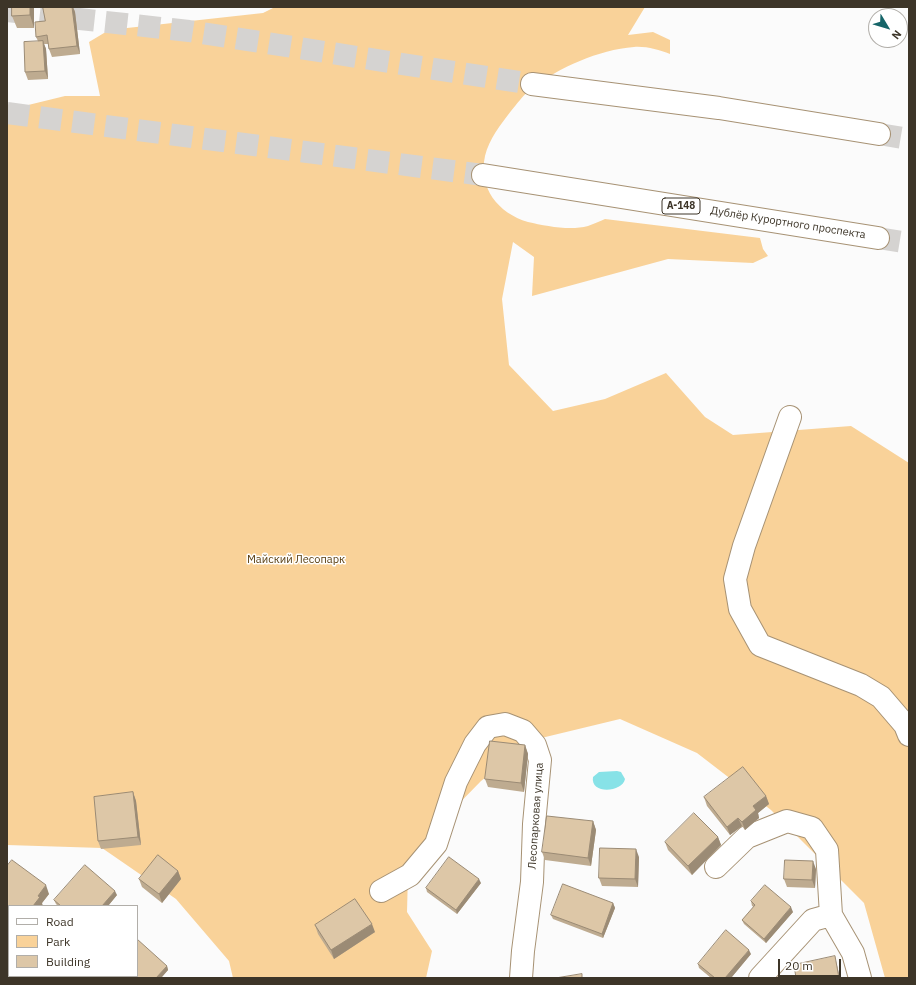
<!DOCTYPE html>
<meta charset="utf-8">
<style>
body{margin:0}
#map{position:relative;width:916px;height:985px;overflow:hidden;background:#fbfbfb;font-family:"IBM Plex Sans",sans-serif}
canvas{display:block}
.frame{position:absolute;inset:0;border:8px solid #3d3528;pointer-events:none}
.legend{position:absolute;left:8px;top:905px;width:130px;height:72px;box-sizing:border-box;background:#fff;border:1px solid #b1aea9;margin:0;padding:5px 7px;list-style:none;font-size:12px;color:#3d3528}
.legend li{display:flex;align-items:center;gap:8px;height:20px}
.legend b{width:20px;border:1px solid #b1aea9}
.north{position:absolute;left:868px;top:8px;width:40px;height:40px;box-sizing:border-box;background:#fff;border:1px solid #b1aea9;border-radius:50%;rotate:128deg;font-size:11px;font-weight:700;line-height:16px;text-align:center;color:#3d3528}
.north::after{content:'';display:block;margin:auto;width:14px;height:18px;background:#166569;clip-path:polygon(50% 0,100% 100%,50% 72%,0 100%)}
.scale{position:absolute;left:778px;top:959px;width:63px;height:18px;box-sizing:border-box;border:2px solid #3d3528;border-top:0;padding-left:5px;font-size:12px;line-height:14px;white-space:nowrap;color:#3d3528;-webkit-text-stroke:3px #fff;paint-order:stroke}
</style>
<div id="map">
<canvas width="916" height="985"></canvas>
<div class="frame"></div>
<ul class="legend">
<li><b style="height:5px;background:#fff"></b>Road</li>
<li><b style="height:11px;background:#f9d299"></b>Park</li>
<li><b style="height:11px;background:#ddc7a7"></b>Building</li>
</ul>
<div class="north">N</div>
<div class="scale">20 m</div>
</div>
<script>
const ctx = document.querySelector('canvas').getContext('2d');
ctx.lineJoin = 'round';
function fill(path, color) { ctx.fillStyle = color; ctx.fill(path, 'evenodd'); }
function trace(path, color, width, dash) { ctx.strokeStyle = color; ctx.lineWidth = width; ctx.lineCap = dash ? 'butt' : 'round'; ctx.setLineDash(dash || []); ctx.stroke(path); }
function write(font, color, halo, rows, align = 'center') {
  ctx.font = font + ' "IBM Plex Sans",sans-serif'; ctx.lineWidth = 3; ctx.setLineDash([]); ctx.textBaseline = 'middle'; ctx.strokeStyle = halo; ctx.fillStyle = color; for (const [text, x, y, turn = 0] of rows) {
    ctx.save(); ctx.translate(x, y); ctx.rotate((+turn || 0) * Math.PI / 180); ctx.textAlign = isNaN(turn) ? turn : align; if (halo) ctx.strokeText(text, 0, 0); ctx.fillText(text, 0, 0); ctx.restore();
  }
}
fill(new Path2D(`
 M275,7h370l-17,28 25,-3 17,8v14c-11,-4 -24,-8 -36,-7 -36,3 -74,20 -103,42 -8,6 -14,15 -20,22 -10,13 -22,28 -26,45 -7,32 13,57 43,66 18,4 42,9 60,4 6,-2 12,-5 17,-7l155,19 3,11 5,7 -15,7 -85,-4 -136,37 2,-39 -21,-15 -11,57 7,66 44,46 52,-12 61,-26 39,44 28,18 118,-9 58,37v515h-24l-21,-75 -93,-93 -74,-57 -77,-34 -87,21 -52,41 -43,44 -30,49 -1,38 25,39 -6,27h-193l-4,-17 -53,-62 -74,-51 -95,-3v-738l9,1 49,-12h35l-11,-54 20,-12 154,-17z`), '#f9d299');
fill(new Path2D(`
 M617,771l4,1 4,7c-2,13 -35,16 -32,-2l6,-5z`), '#87e2e7');
trace(new Path2D(`
 M7,11l182,20 343,53
 M7,113l476,62
 M879,134l30,5
 M878,238l31,5`), '#d5d3d1', 22, [22, 11]);
const minor = new Path2D(`
 M790,417l-46,129 -9,33 5,30 20,36 101,40 20,12 24,28 4,10
 M716,867l31,-30 40,-16 25,7 15,22 4,65
 M381,891l29,-16 26,-31 20,-62 19,-38 13,-17 17,-3 18,7 12,14 5,15 -6,64 -2,58 -9,69 -2,27
 M7,939l2,1
 M94,976l3,2
 M760,978l53,-58 18,-5 22,38 7,25`);
const major = new Path2D(`
 M532,84l187,24 160,26
 M483,175l395,63`);
trace(minor, '#a79274', 24);
trace(major, '#a79274', 24);
trace(minor, '#fff', 22);
trace(major, '#fff', 22);
fill(new Path2D(`
 M12,7h22v21h-17l-5,-12z
 M43,7h30l2,5 5,42 -28,3 -3,-8 -1,-5h-4l2,5 2,30 -20,1 -3,-8 13,-31 -2,-4 9,-16z
 M525,745l3,9 -4,38 -36,-5 -3,-8z
 M133,792l3,9 5,44 -40,4 -3,-8z
 M766,796l3,8 -11,9 1,5 -14,12 -3,-4 -12,9 -23,-29 -3,-9z
 M593,821l3,9 -5,36 -46,-6 -3,-8z
 M718,837l3,8 -29,30 -24,-25 -3,-8z
 M639,857l-1,30 -36,-1 -3,-8z
 M7,866l42,28 -7,9v3h-33v10l-2,-1z
 M816,869l-1,19 -28,-1 -3,-8z
 M178,871l3,8 -19,24 -20,-16 -3,-8z
 M481,883l-24,31 -30,-22 -1,-4z
 M117,895l-9,11h-50l-2,-2 -2,-4z
 M751,901l42,11 -27,31 -22,-19 -2,-4 12,-13 -2,-1z
 M613,903l2,5 -12,30 -50,-19 -2,-4z
 M315,925l60,7 -41,27 -16,-25z
 M751,954l-20,24h-20l-12,-10 -1,-4z
 M167,966l1,4 -7,8h-29l-2,-2h7z`), '#beab90');
fill(new Path2D(`
 M30,7h4v21l-4,-13z
 M72,7h1l2,5 5,42 -3,-8z
 M43,41l3,8 2,30 -3,-8z
 M525,745l3,9 -4,38 -3,-9z
 M133,792l3,9 5,44 -3,-8z
 M766,796l3,8 -11,9 1,5 -14,12 -3,-8 11,-16z
 M738,818l4,8 -12,9 -3,-8z
 M593,821l3,9 -5,36 -3,-8z
 M718,837l3,8 -29,30 -4,-9z
 M636,849l3,8 -1,30 -3,-8z
 M813,861l3,8 -1,19 -3,-8z
 M178,871l3,8 -19,24 -3,-9z
 M479,879l2,4 -24,31 -1,-4z
 M46,885l3,9 -7,9 1,3h-10l5,-10z
 M115,891l2,4 -9,11h-6z
 M613,903l2,5 -12,30 -1,-4z
 M791,907l2,5 -27,31 -2,-4z
 M372,924l3,8 -41,27 -3,-9z
 M749,950l2,4 -20,24h-6z
 M835,956l1,5 4,17h-1z
 M167,966l1,4 -7,8h-5z`), '#9b8b75');
const building = new Path2D(`
 M12,7h18v8l-18,1z
 M43,7h29l5,39 -28,3 -2,-14 -11,2 -1,-15 10,-1z
 M43,41l2,30 -20,1 -1,-30z
 M490,741l35,4 -4,38 -36,-4z
 M743,767l23,29 -13,10 3,4 -14,12 -4,-4 -11,9 -23,-30z
 M133,792l5,45 -40,4 -4,-44z
 M694,813l24,24 -30,29 -23,-24z
 M547,816l46,5 -5,37 -46,-6z
 M600,848l36,1 -1,30 -36,-1z
 M158,855l20,16 -19,23 -20,-15z
 M449,857l30,22 -23,31 -30,-22z
 M12,860l34,25 -8,11 2,1 -7,9h-24v4l-2,-2v-42z
 M785,860l28,1 -1,19 -28,-1z
 M85,865l30,26 -13,15h-41l-7,-6z
 M563,884l50,19 -11,31 -51,-19z
 M765,885l26,22 -27,32 -22,-19 13,-15 -4,-4z
 M355,899l17,25 -41,26 -16,-25z
 M726,930l23,20 -24,28h-10l-17,-14z
 M137,939l30,27 -11,12h-20l-3,-2h4z
 M835,956l4,22h-43l-2,-13z
 M582,974v4h-26z
 M56,976h35l2,2h-40z`);
fill(building, '#ddc7a7');
trace(building, '#9b8b75', 1);
for (const [x, y, w] of [
 [681,206,38]
]) { const box = new Path2D(); box.roundRect(x - w / 2, y - 8, w, 16, 3); ctx.fillStyle = '#fff'; ctx.fill(box); trace(box, '#3d3528', 1); }
write('bold 10px', '#3d3528', null, [
 ["А-148",681,206]
]);
write('11px', '#3d3528', '#fff', [
 ["Дублёр Курортного проспекта",788,223,9],
 ["Лесопарковая улица",536,816,-86]
]);
write('11px', '#573c0e', '#fff', [
 ["Майский Лесопарк",296,560]
]);
</script>
